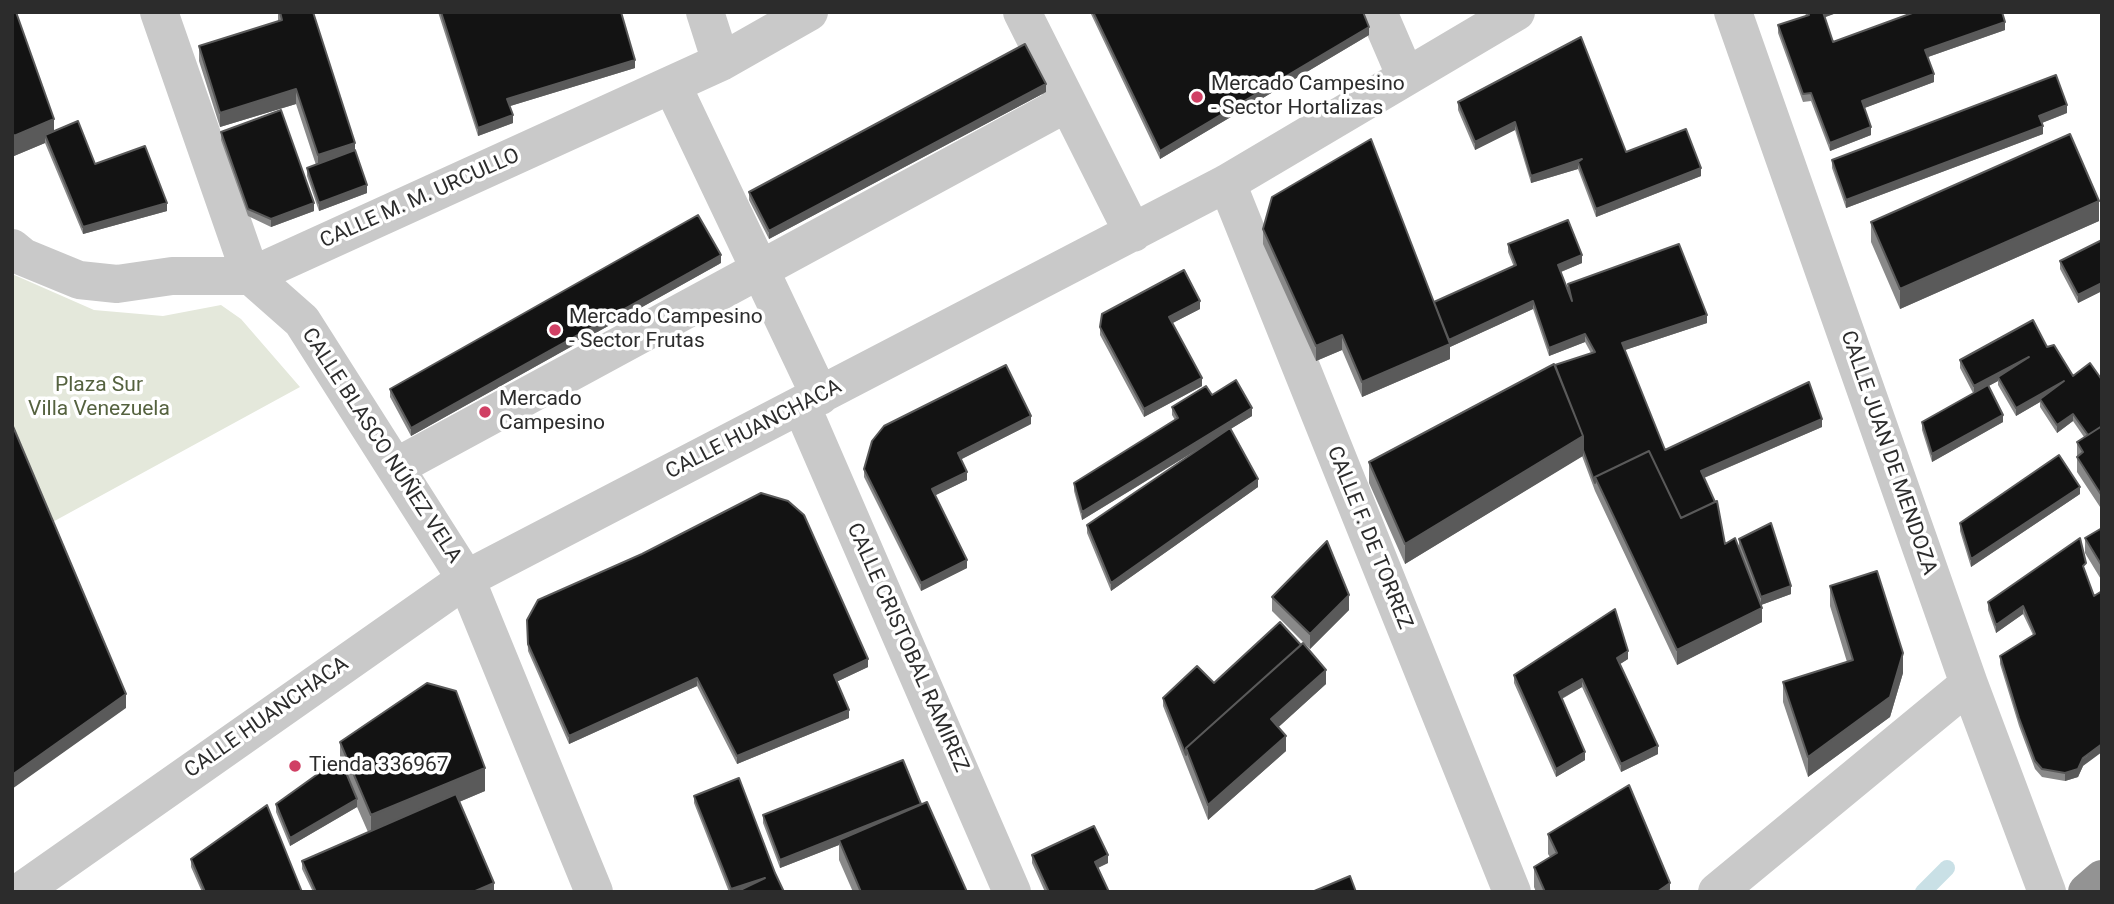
<!DOCTYPE html>
<meta charset="utf-8">
<style>
body{margin:0}
#map{position:relative;width:2114px;height:904px;overflow:hidden;background:#fff;font-family:Roboto,sans-serif}
canvas{display:block}
.frame{position:absolute;inset:0;border:14px solid #2c2c2c;pointer-events:none}
</style>
<div id="map">
<canvas width="2114" height="904"></canvas>
<div class="frame"></div>
</div>
<script>
const ctx = document.querySelector('canvas').getContext('2d');
ctx.lineJoin = 'round';
function fill(path, color) { ctx.fillStyle = color; ctx.fill(path, 'evenodd'); }
function trace(path, color, width, dash) { ctx.strokeStyle = color; ctx.lineWidth = width; ctx.lineCap = dash ? 'butt' : 'round'; ctx.setLineDash(dash || []); ctx.stroke(path); }
function write(font, color, halo, rows, align = 'center') {
  ctx.font = font + ' Roboto,sans-serif'; ctx.lineWidth = 7; ctx.setLineDash([]); ctx.textBaseline = 'middle'; ctx.strokeStyle = halo; ctx.fillStyle = color; for (const [text, x, y, turn = 0] of rows) {
    ctx.save(); ctx.translate(x, y); ctx.rotate((+turn || 0) * Math.PI / 180); ctx.textAlign = isNaN(turn) ? turn : align; if (halo) ctx.strokeText(text, 0, 0); ctx.fillText(text, 0, 0); ctx.restore();
  }
}
fill(new Path2D(`
 M12,274l82,36 69,6 58,-11 20,14 59,68 -251,137 -37,-87z`), '#e4e8db');
trace(new Path2D(`
 M1923,892l24,-24`), '#c9e0e6', 16);
trace(new Path2D(`
 M159,12l92,264 51,45 164,258 128,313
 M705,12l16,50
 M1022,12l111,221
 M1378,12l28,65
 M1733,12l236,672 78,208
 M672,85l148,311
 M1227,183l285,709
 M12,248l11,9 56,23 38,4 55,-8h79l470,-214 88,-50
 M801,405l211,487
 M396,467l671,-364
 M20,892l446,-313 761,-396 289,-171
 M1717,892l252,-208`), '#c9c9c9', 38);
trace(new Path2D(`
 M2087,892l15,-13`), '#939393', 38);
fill(new Path2D(`
 M12,12l42,119 41,33 72,47 -84,23 -38,-91 -31,13 -2,-4z
 M278,12h35l54,181 -48,18 -12,-35v-8l9,-3 -20,-61 -76,23 -21,-66v-15l79,-25z
 M438,12h183l14,56 -125,38 3,17 -35,13z
 M1090,12h273l6,23 -209,124z
 M1805,12h34l-14,5 8,25 172,-12 -77,27 6,25 -70,26 7,27 -41,16 -19,-50 -8,1 -25,-69v-8l28,-9z
 M1046,92l-277,147 -20,-39v-8z
 M1458,102l243,74 -105,41 -18,-48 -47,14 -16,-53 -40,20 -17,-40z
 M2067,113l-25,10 1,11 -197,74 -14,-40v-8z
 M221,132l93,79 -43,16 -23,-11 -27,-76z
 M2099,221l-199,88 -29,-67v-20z
 M1263,229l171,73 80,-35 -6,-15v-8l74,19 -21,9 7,18v-6l139,39 -82,27 40,100 157,-23 -118,51 21,66 14,3v-8l52,55 -30,11 1,17 -85,43 -82,-174 -13,-35 -177,108 -36,-81v-21l186,-97 36,-12 -6,-11 -36,14 -16,-47 -83,38v12l-88,38 -20,-47 -26,11 -53,-117z
 M2102,240v51l-24,12 -18,-34v-8z
 M721,263l-310,173 -21,-39v-8z
 M1200,309l-28,14 30,63 -58,31 -44,-82v-8z
 M2047,347l26,29 29,4v130l-25,-38v-30l7,-5 -11,-16 -16,12 -17,-26v-5l-24,14 -18,-31v-4l-10,5 15,36 -71,40 -10,-32v-8l51,-29 -13,-25v-8z
 M1212,395l40,21 -22,13 28,58 -147,104 -24,-58v-8l120,-81 -125,76 -8,-29v-8l101,-63 -3,-5v-8z
 M1031,424l-70,35 6,21 -32,15 32,73 -46,23 -57,-114v-8z
 M2080,494l-109,73 -11,-36v-8z
 M2102,528v53l-17,-28v-15z
 M2086,571l-1,1 -2,194 -5,11 -13,4 -23,-4 -7,-8 -16,-43 -19,-62v-8l33,-21 -10,-21 -27,19 -8,-23v-8z
 M1830,586l73,87 -13,44 -82,60 -25,-75v-20l64,-20 -17,-56z
 M1272,597l77,13 -39,39 -38,-38z
 M527,620l341,47 -32,15 13,36 -112,46 -40,-78 -128,58 -41,-93z
 M1628,659l-8,5 38,90 -37,18 -39,-85 -20,12 23,61 -29,17 -42,-94v-8z
 M1214,683l112,1 -48,43 8,24 -78,69 -45,-114v-8z
 M340,742l145,49 -26,11 35,89 -181,1 -11,-23v-8l66,-29 -11,-25 -67,39 -14,-34v-8l64,-46z
 M694,796l81,77 9,19h-55l-35,-89z
 M921,804l46,88h-114l-14,-32v-15l-59,23 -17,-45v-8z
 M1548,834l122,58h-134l-2,-5v-20l16,-10 -2,-3z
 M1032,855l76,8 -10,5 11,24h-64l-13,-29z
 M191,859l111,33h-100l-11,-25z`), '#898989');
fill(new Path2D(`
 M1823,12h16l-16,6z
 M2005,22v8l-80,28v-8z
 M1369,27v8l-209,124v-8z
 M635,60v8l-128,39v-8z
 M1934,74v8l-72,27v-8z
 M1046,84v8l-277,147v-8z
 M296,89v15l-76,23v-14z
 M2067,105v8l-28,11v-8z
 M513,115v8l-35,13v-8z
 M54,119v20l-9,-4v8l-31,13v-20z
 M1515,122v8l-40,20v-8z
 M2043,126v8l-197,74v-8z
 M1871,127v8l-41,16v-8z
 M355,143v15l-37,12v-15z
 M1582,159l-4,3v7l-47,14v-7z
 M1701,168v8l-105,41v-8z
 M367,185v8l-48,18v-8z
 M2099,201v20l-199,88v-20z
 M167,203v8l-84,23v-7z
 M314,203v8l-43,16v-8z
 M721,255v8l-310,173v-8z
 M1582,255v8l-24,10v-8z
 M2102,283v8l-24,12v-8z
 M1200,301v8l-31,16v-8z
 M1533,301v8l-83,38v12l-88,38v-15l84,-41z
 M1707,315v8l-85,28v-8z
 M1585,334v8l-36,14v-8z
 M1342,335v15l-26,11v-15z
 M2029,357l-31,20v4l-24,13v-8z
 M1202,378v8l-58,31v-8z
 M2064,381l-24,18v3l-24,14v-8z
 M1252,408v8l-170,104v-8z
 M2073,414v7l-16,12v-8z
 M2003,415v7l-71,40v-8z
 M1031,416v8l-73,37v-8z
 M1822,419v8l-121,52v-8z
 M1583,436v20l-178,108v-20z
 M967,472v8l-35,17v-8z
 M1258,479v8l-147,104v-8z
 M2080,487v7l-109,73v-8z
 M967,560v8l-46,23v-8z
 M1791,586v8l-30,11v-8z
 M1349,595v15l-39,39v-15z
 M2023,606v8l-27,19v-8z
 M1762,608v14l-85,43v-15z
 M1628,651v8l-11,7v-8z
 M1903,653v20l-13,44 -82,60v-20z
 M868,659v8l-34,16v-8z
 M1326,670v14l-55,50v-15z
 M697,678v8l-128,58v-8z
 M1582,679v8l-23,13v-8z
 M126,694v14l-114,81v-14z
 M849,710v8l-112,46v-8z
 M1286,736v15l-78,69v-15z
 M2102,744v8l-19,14 -5,11 -13,4v-8z
 M1658,746v8l-37,18v-8z
 M1585,752v8l-29,17v-8z
 M485,768v23l-114,48v-24z
 M357,799v8l-67,39v-8z
 M921,805l-82,35v5l-59,23v-8z
 M1108,855v8l-13,6v-7z
 M765,878l-17,14h-17v-3z
 M494,883v8l-2,1h-19z
 M1670,883v9h-13z`), '#5a5a5a');
const building = new Path2D(`
 M12,12h4l38,107 -40,17 -2,-4z
 M280,12h33l42,131 -37,12 -22,-66 -76,24 -21,-67 83,-26z
 M441,12h180l14,48 -128,39 6,16 -35,13z
 M1093,12h270l6,15 -209,124z
 M1808,12h15l10,30 82,-30h87l3,10 -80,28 9,24 -72,27 9,26 -41,16 -19,-50 -8,1 -25,-69 31,-10z
 M1581,37l45,115 60,-23 15,39 -105,41 -18,-47 4,-3 -51,17 -16,-54 -40,20 -17,-40z
 M1025,44l21,40 -277,147 -20,-39z
 M2056,75l11,30 -28,11 4,10 -197,74 -14,-40z
 M281,110l33,93 -43,16 -23,-10 -27,-77z
 M78,121l17,43 50,-18 22,57 -84,24 -38,-92z
 M2070,134l29,67 -199,88 -29,-67z
 M1371,139l79,205 -88,38 -20,-47 -26,11 -53,-117 9,-32z
 M355,150l12,35 -48,18 -12,-35z
 M698,215l23,40 -310,173 -21,-39z
 M1568,220l14,35 -24,10 14,36 -4,-17 111,-40 28,71 -85,28 43,107 144,-68 13,37 -121,52 14,31 -34,16 -32,-67 -54,26v6l-12,-33v-14l-28,-71 40,-13 -10,-18 -36,14 -16,-47 -84,39 -15,-38 82,-37 -8,-21z
 M2102,240v43l-24,12 -18,-34z
 M1184,270l16,31 -31,16 33,61 -58,31 -44,-82 2,-13z
 M2033,320l14,27 7,-2 19,31 17,-13 12,17v46l-14,9 -15,-21 -16,11 -17,-26 24,-18 -48,27 -18,-31 31,-20 -55,29 -14,-26z
 M1554,364l29,72 -178,108 -36,-82z
 M1006,365l25,51 -73,37 9,19 -35,17 35,71 -46,23 -57,-114 8,-28 12,-15z
 M1236,380l16,28 -170,104 -8,-29 104,-65 -6,-11 34,-21 6,9z
 M1988,385l15,30 -71,39 -10,-32z
 M12,424l114,270 -114,81z
 M2102,426v70l-25,-39 6,-5 -6,-10z
 M1230,428l28,51 -147,104 -24,-58z
 M1649,451l32,67 36,-17 8,43 10,-6 27,70 -85,42 -82,-173z
 M2059,455l21,32 -109,72 -11,-36z
 M761,493l27,8 16,14 64,144 -34,16 15,35 -112,46 -40,-78 -128,58 -41,-92 -1,-24 11,-20 104,-46z
 M1771,523l20,63 -30,11 -22,-58z
 M2102,528v38l-17,-28z
 M2080,538l6,25 -3,3 11,30 8,-5v153l-19,14 -5,11 -13,4 -23,-4 -7,-8 -16,-43 -19,-62 35,-22 -12,-28 -27,19 -8,-23z
 M1327,541l22,54 -39,39 -38,-37z
 M1877,571l26,82 -13,44 -82,60 -25,-75 70,-22 -23,-74z
 M1615,609l13,42 -11,7 41,88 -37,18 -39,-85 -23,13 26,60 -29,17 -42,-94z
 M1280,622l21,23 -115,103v7l-23,-57 34,-32 17,17z
 M1303,643l23,27 -55,49 15,17 -78,69 -22,-57z
 M427,683l29,8 29,77 -114,47 -31,-73z
 M340,758l17,41 -67,39 -14,-34z
 M903,760l18,44 -141,56 -17,-45z
 M739,778l36,95 9,19h-48l29,-14 -34,11 -37,-93z
 M1629,785l41,98 -13,9h-112l-11,-25 23,-14 -9,-19z
 M456,794l38,89 -21,9h-157l-14,-31z
 M927,802l40,90h-106l-22,-52z
 M267,805l35,87h-97l-14,-33z
 M1094,826l14,29 -13,7 14,30h-60l-17,-37z
 M1350,876l6,16h-44z`);
fill(building, '#131313');
trace(building, '#5a5a5a', 2);
for (const [x, y, r, color] of [
 [1197,97,7,"#d04064"],
 [555,330,7,"#d04064"],
 [485,412,7,"#d04064"],
 [295,766,7,"#d04064"]
]) { const dot = new Path2D(); dot.arc(x, y, r, 0, 2 * Math.PI); ctx.fillStyle = color; ctx.fill(dot); trace(dot, '#fff', 2.5); }
write('21px', '#2c2c2c', '#fff', [
 ["Mercado Campesino",1211,85],
 ["- Sector Hortalizas",1211,109],
 ["Mercado Campesino",569,318],
 ["- Sector Frutas",569,342],
 ["Mercado",499,400],
 ["Campesino",499,424],
 ["Tienda 336967",309,766]
], 'left');
write('21px', '#2c2c2c', '#fff', [
 ["CALLE M. M. URCULLO",420,199,-24],
 ["CALLE HUANCHACA",754,430,-27],
 ["CALLE BLASCO NÚÑEZ VELA",381,446,57],
 ["CALLE JUAN DE MENDOZA",1888,453,71],
 ["CALLE F. DE TORREZ",1369,538,68],
 ["CALLE CRISTOBAL RAMIREZ",907,648,66],
 ["CALLE HUANCHACA",267,718,-35]
]);
write('21px', '#55623f', '#fff', [
 ["Plaza Sur",99,386],
 ["Villa Venezuela",99,410]
]);
</script>
